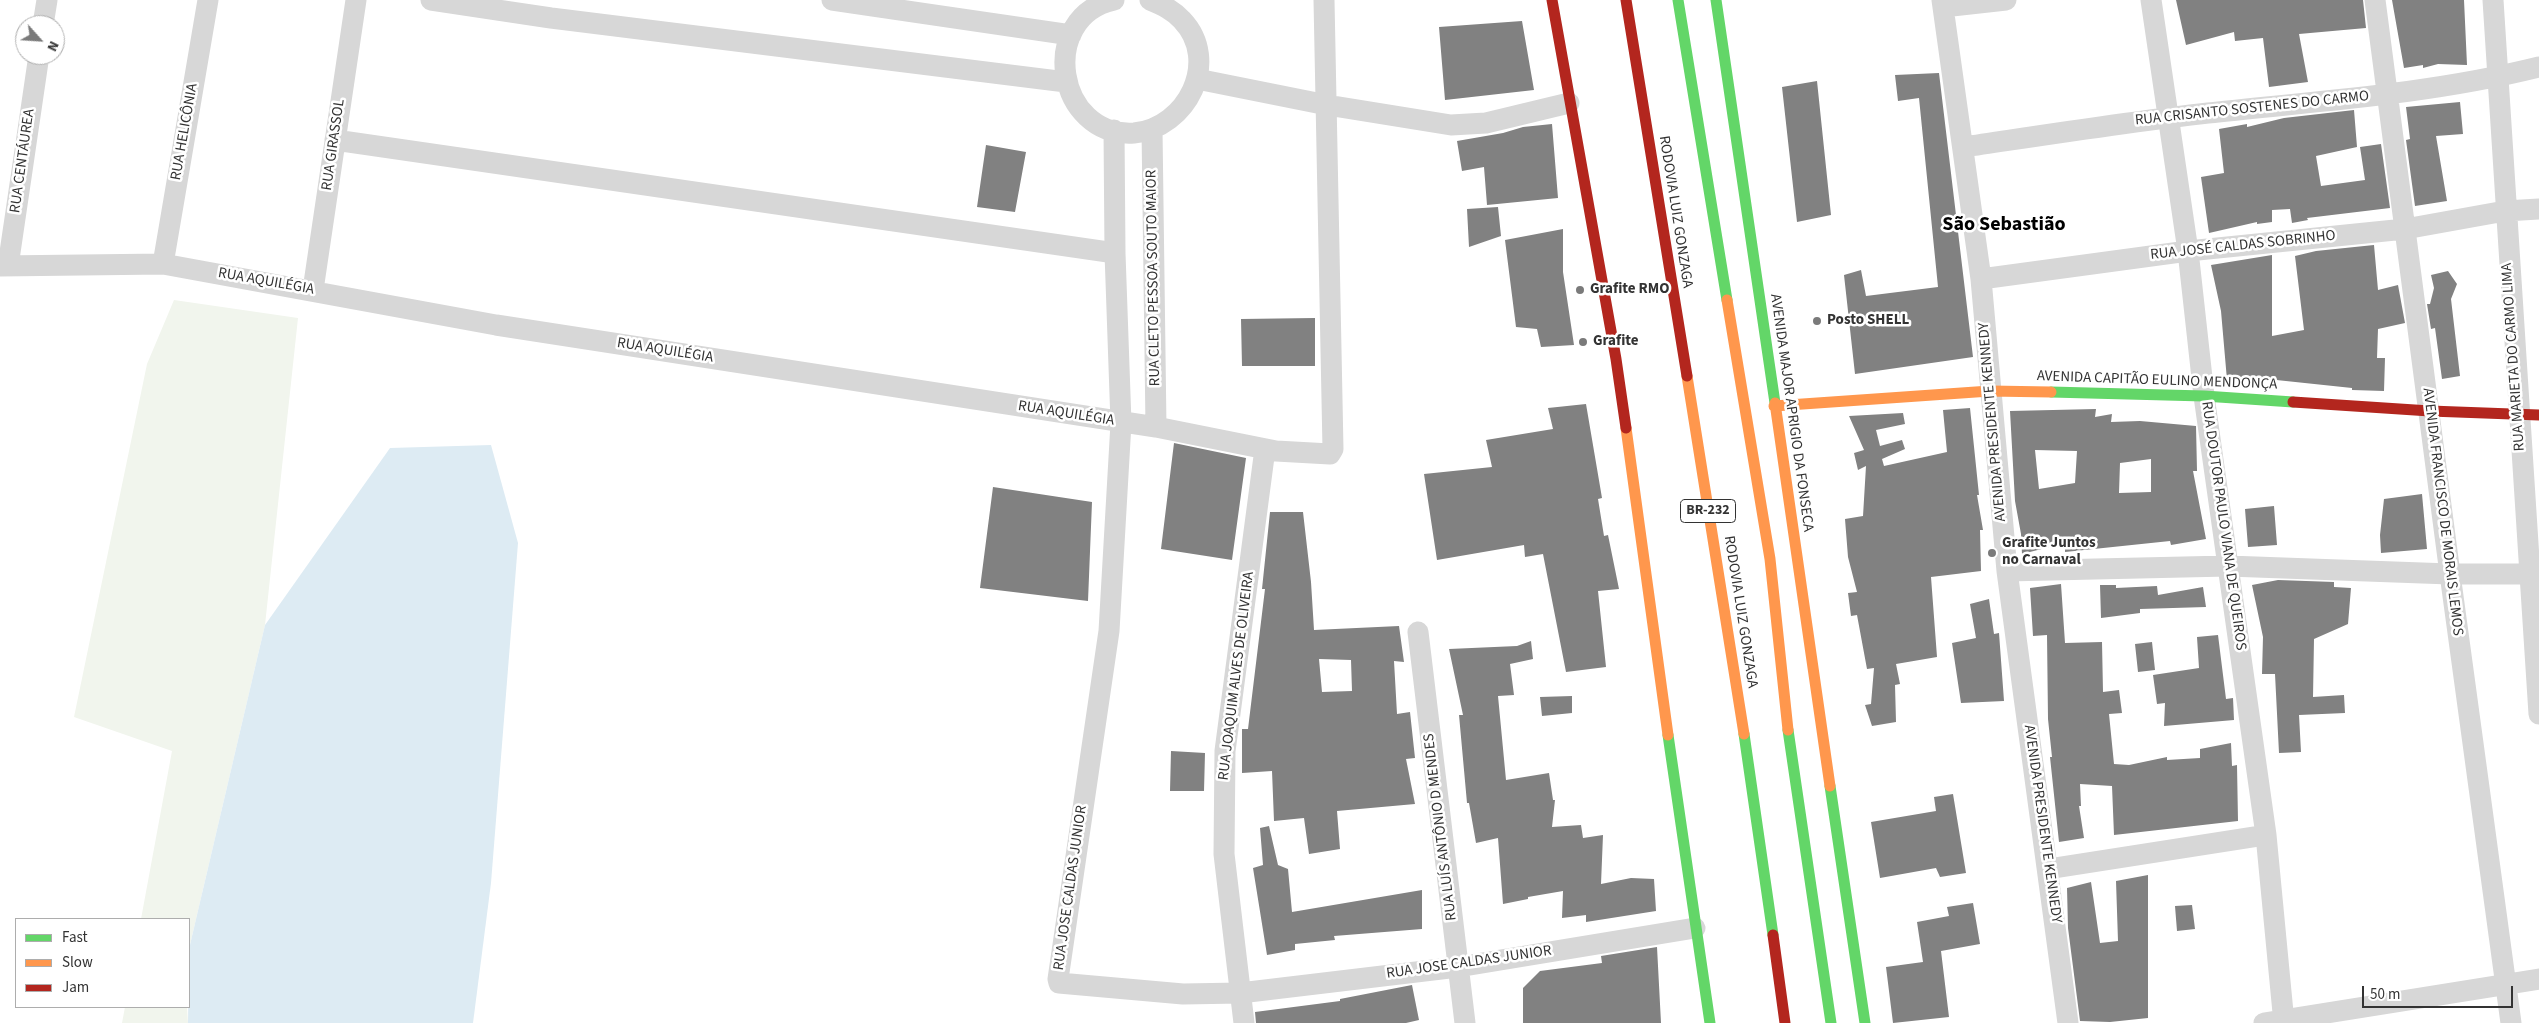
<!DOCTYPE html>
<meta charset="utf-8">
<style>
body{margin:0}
#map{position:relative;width:2539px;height:1023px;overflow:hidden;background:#fff;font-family:"Source Sans 3",sans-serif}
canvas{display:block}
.legend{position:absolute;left:15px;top:918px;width:175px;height:90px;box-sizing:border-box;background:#fff;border:1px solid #adadad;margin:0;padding:6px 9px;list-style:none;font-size:15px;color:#333}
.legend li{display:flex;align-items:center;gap:10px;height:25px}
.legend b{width:25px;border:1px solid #adadad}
.north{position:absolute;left:15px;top:15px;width:50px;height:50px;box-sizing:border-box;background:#fff;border:1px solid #adadad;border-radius:50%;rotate:116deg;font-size:14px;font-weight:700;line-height:20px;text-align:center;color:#333}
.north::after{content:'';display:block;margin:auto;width:18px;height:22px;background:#7a7a7a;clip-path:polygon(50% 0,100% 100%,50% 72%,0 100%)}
.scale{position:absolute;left:2362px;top:986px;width:151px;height:22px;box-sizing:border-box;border:2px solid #333;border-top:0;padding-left:6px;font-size:15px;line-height:18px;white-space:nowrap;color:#333;-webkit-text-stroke:4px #fff;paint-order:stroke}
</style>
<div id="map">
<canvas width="2539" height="1023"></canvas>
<ul class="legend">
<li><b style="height:6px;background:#63d668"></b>Fast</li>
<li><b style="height:6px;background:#ff974d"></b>Slow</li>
<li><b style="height:6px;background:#b3261e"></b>Jam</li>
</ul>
<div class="north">N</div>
<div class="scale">50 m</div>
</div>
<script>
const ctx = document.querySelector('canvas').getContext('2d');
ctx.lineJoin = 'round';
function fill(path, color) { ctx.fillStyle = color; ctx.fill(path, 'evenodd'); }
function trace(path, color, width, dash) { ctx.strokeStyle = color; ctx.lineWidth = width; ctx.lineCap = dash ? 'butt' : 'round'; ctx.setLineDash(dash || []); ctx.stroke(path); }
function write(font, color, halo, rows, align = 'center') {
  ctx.font = font + ' "Source Sans 3",sans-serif'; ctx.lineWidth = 5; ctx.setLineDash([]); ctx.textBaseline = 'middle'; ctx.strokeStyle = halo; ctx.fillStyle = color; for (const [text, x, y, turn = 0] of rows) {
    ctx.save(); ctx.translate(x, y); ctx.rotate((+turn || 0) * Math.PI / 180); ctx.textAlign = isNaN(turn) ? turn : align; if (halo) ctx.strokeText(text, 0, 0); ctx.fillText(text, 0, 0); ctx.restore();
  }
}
fill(new Path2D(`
 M174,300l124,18 -33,307 -76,324v-30h-48l31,-168 -98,-34 73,-353z
 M125,1007h62l1,16h-66z`), '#f1f5ed');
fill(new Path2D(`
 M491,445l27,98 -27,340 -18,140h-285l1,-74 76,-324 125,-177z`), '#ddebf3');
fill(new Path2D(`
 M2176,0h187l3,28 -67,6 9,48 -39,5 -6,-49 -28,3 -1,-9 -48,13z
 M2392,0h72l3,65 -29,-1 -15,4v-3l-19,3z
 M1522,21l12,69 -89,10 -6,-73z
 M1939,73l34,284 -118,17 -11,-99 17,-5 5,26 72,-9 -19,-189 -21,3 -3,-26z
 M1817,81l14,134 -34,7 -15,-135z
 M2460,102l3,32 -27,2 11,65 -32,5 -9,-66 4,-1 -4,-32z
 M2354,110l3,37 -41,9 5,30 44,-6 -5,-33 21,-3 9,64 -83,10 1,2 -16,3 -2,-14 -18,1v12l-15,2v-2l-48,11 -8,-56 23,-4 -5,-44 28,-5v3l37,-9z
 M1552,124l6,74 -71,7 -3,-38 -22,4 -5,-30 46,-8 20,-6z
 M986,145l40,7 -11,60 -38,-5z
 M1498,207l3,29 -32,11 -2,-38z
 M1563,229v43l11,73 -33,2 -4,-18 -21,-2 -11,-87z
 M2374,245l4,45 20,-5 7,38 -27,6 -1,29h8l-1,33 -32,-1v-2l-85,-9 -40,1 -6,-69 -10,-46 61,-10v81l32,-6 -9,-74 21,-5z
 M2448,271l9,13 -6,15 9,77 -18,3 -7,-51 -4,1 -4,-25h3l4,-16 -3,-13z
 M1315,318v48h-73l-1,-47z
 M1586,404l16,94 -4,1 6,37 4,-1 11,54 -21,2 8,76 -40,5 -23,-118 -18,3 -1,-12 -87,15 -13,-86 68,-7 -6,-27 67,-11 -5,-21z
 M1970,408l9,87h-2l6,35h-3l1,41 -50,6 6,80 -41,7 4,20 -5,1 1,37 -24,4 -7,-21 6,-1 3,-36 -7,1 -10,-54 -6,1 -3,-23 9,-1 -9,-35 -3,-38 18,-3 3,-50 -8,4 -4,-17 10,-3 -15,-34 54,-3 2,11 -29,6 4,16 22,-6 3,9 -23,10 2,7 63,-14 -4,-42z
 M2096,409l-1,8 17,-3 -1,8 29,-1 56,5 1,45h-4l13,68 -35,6 -1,-4 -105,11v-9l-43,11 -1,-20 -6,-33 -5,-90zM2035,450l42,1 -2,32 -36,6zM2151,459v33l-32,1 1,-30z
 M1174,443l72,15 -14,102 -71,-11z
 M993,487l99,15 -4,99 -108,-13z
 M2422,494l5,55 -46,4 -1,-18 4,-36z
 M2274,506l3,39 -29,2 -3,-38z
 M1270,512h33l8,70 3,48 85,-4 5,36 -10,-1 3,53 13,-2 5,46 -9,1 9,45 -78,7 3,38 -31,5 -5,-36 -30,3 -2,-50 -30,2v-44h6l17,-140h-3zM1319,659l32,1 1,31 -30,1z
 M2278,580l56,2v5l17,1 -3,36 -34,15 -1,58 31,-2 1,18 -46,2 2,37 -22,1 -4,-79h-13l1,-37 -11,-52z
 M2061,584l4,59 37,-1 1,50 16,-2 3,23 -13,1 5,50 15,1 38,-8v3l33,-2v-9l31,-6 1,23 5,-1 1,56 -124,14 -2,-49 -32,-2 1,22h-2l5,32 -25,4 -9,-85h2l-4,-38 -1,-84 -14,1 -3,-48z
 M2100,585h16v3l41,-2 1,9 45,-8 3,20 -66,2v4l-39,5z
 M1989,599l5,35 5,-1 5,68 -43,2 -9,-60 24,-5 -6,-34z
 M2218,635l8,64 7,-1 1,22 -70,6 1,-23 -8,1 -4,-29 46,-7 -2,-31z
 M1531,641l2,18 -23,5 4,31 -16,1 8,84 43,-7 4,27h2l-3,27 29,-2 2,13 20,-3 -2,49 30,-6 23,1 2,32 -70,11v-7l-24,3 1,-27 -35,6v2l-25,5 -5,-66 -22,5 -7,-40h-2l-8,-88h4l-14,-66 68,-3z
 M2152,642l3,28 -17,2 -3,-28z
 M1572,696v17l-30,3 -2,-19z
 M1171,751l34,2 -1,38h-34z
 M1953,794l13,79 -26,4 -4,-9 -56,10 -9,-56 65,-11 -2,-14z
 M1269,826l9,39 10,4 4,43 130,-22v39l-88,7 1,4 -40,4v6l-28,5 -14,-87 10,-3 -3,-37z
 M2148,875v143l-38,4 -30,-1 -12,-93 -1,-40 24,-6 9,61 18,-2 -2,-60z
 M1973,903l7,41 -39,7 8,66 -56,6 -7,-56 37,-5 -6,-40 32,-6 -2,-9z
 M2192,905l3,24 -18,2 -2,-25z
 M1657,947l4,76h-138v-35l17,-17 62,-8 -1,-7z
 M1412,985l7,35 -13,3h-150l-1,-11 85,-11v-2z`), '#818181');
trace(new Path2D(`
 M431,0l120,18 515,64
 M832,0l239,35
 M1114,0c-77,17 -58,138 20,133 53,-5 87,-72 48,-113 -9,-10 -20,-15 -32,-20
 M1942,0l39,279 26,292 61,452
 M2151,0l37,251 16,145 62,439 18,188
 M2375,0l75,574 61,449
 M2493,0l46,714
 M1943,7l63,-7
 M43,25l4,-25
 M1197,79l130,26 124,20 35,-2 83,-20
 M1152,129l4,298
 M1114,130l1,123 6,170 -12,208 -51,348 1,4 124,11 57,-1 218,-26 237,-39
 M335,140l780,113
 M1964,147c81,-12 163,-25 244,-34 111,-12 223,-19 331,-46
 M163,264l45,-264
 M0,266l163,-2 333,61 660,102 120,24 54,3 3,-5 -9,-449
 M8,266l31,-211
 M1981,279l207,-28 217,-22 100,-18 34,-2
 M313,290l43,-290
 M2007,571l221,-5 222,8h89
 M1418,632l47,391
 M2048,869l218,-34
 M1244,1023l-20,-169 1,-103 40,-302
 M2264,1023l275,-44`), '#d7d7d7', 21);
trace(new Path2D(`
 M1678,0l49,300
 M1716,0l59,403
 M2051,392l153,4 89,6
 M1788,730l43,293
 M1744,734l29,201
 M1668,735l42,288
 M1830,786l35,237`), '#63d668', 11);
trace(new Path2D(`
 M1727,300l43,259 18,171
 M1687,376l57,358
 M1775,403l55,383
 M1774,406l216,-15 61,1
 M1626,428l42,307`), '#ff974d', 11);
trace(new Path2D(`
 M1552,0l64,359 10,69
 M1626,0l61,376
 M2293,402l137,9 109,4
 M1773,935l12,88`), '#b3261e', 11);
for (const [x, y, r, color] of [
 [1580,290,5,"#7a7a7a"],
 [1817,321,5,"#7a7a7a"],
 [1583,342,5,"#7a7a7a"],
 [1992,553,5,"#7a7a7a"]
]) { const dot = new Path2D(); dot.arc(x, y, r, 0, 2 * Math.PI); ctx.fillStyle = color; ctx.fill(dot); trace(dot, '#fff', 2); }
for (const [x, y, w] of [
 [1708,511,55]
]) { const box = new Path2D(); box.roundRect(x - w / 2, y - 11.5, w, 23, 4); ctx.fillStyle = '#fff'; ctx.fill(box); trace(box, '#333', 1); }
write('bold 14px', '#333', null, [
 ["BR-232",1708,511]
]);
write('15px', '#333', '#fff', [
 ["RUA CRISANTO SOSTENES DO CARMO",2252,109,-6],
 ["RUA HELICÔNIA",185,132,-80],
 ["RUA GIRASSOL",334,145,-82],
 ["RUA CENTÁUREA",23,161,-82],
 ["RODOVIA LUIZ GONZAGA",1675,212,81],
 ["RUA JOSÉ CALDAS SOBRINHO",2243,246,-6],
 ["RUA CLETO PESSOA SOUTO MAIOR",1154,278,-91],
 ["RUA AQUILÉGIA",266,282,10],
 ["RUA AQUILÉGIA",665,351,9],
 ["RUA MARIETA DO CARMO LIMA",2514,357,-94],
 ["AVENIDA CAPITÃO EULINO MENDONÇA",2157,381,2],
 ["AVENIDA MAJOR APRIGIO DA FONSECA",1791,413,82],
 ["RUA AQUILÉGIA",1066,414,9],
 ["AVENIDA PRESIDENTE KENNEDY",1993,422,-95],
 ["AVENIDA FRANCISCO DE MORAIS LEMOS",2442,512,83],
 ["RUA DOUTOR PAULO VIANA DE QUEIROS",2223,526,82],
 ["RODOVIA LUIZ GONZAGA",1740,612,81],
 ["RUA JOAQUIM ALVES DE OLIVEIRA",1237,676,-83],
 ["AVENIDA PRESIDENTE KENNEDY",2042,824,82],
 ["RUA LUÍS ANTÔNIO D MENDES",1441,827,-97],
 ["RUA JOSE CALDAS JUNIOR",1071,888,-82],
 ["RUA JOSE CALDAS JUNIOR",1469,963,-8]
]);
write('bold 15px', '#333', '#fff', [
 ["Grafite RMO",1590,290],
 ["Posto SHELL",1827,321],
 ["Grafite",1593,342],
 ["Grafite Juntos",2002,544],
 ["no Carnaval",2002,561]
], 'left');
write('bold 20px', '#000', '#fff', [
 ["São Sebastião",2004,226]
]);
</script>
